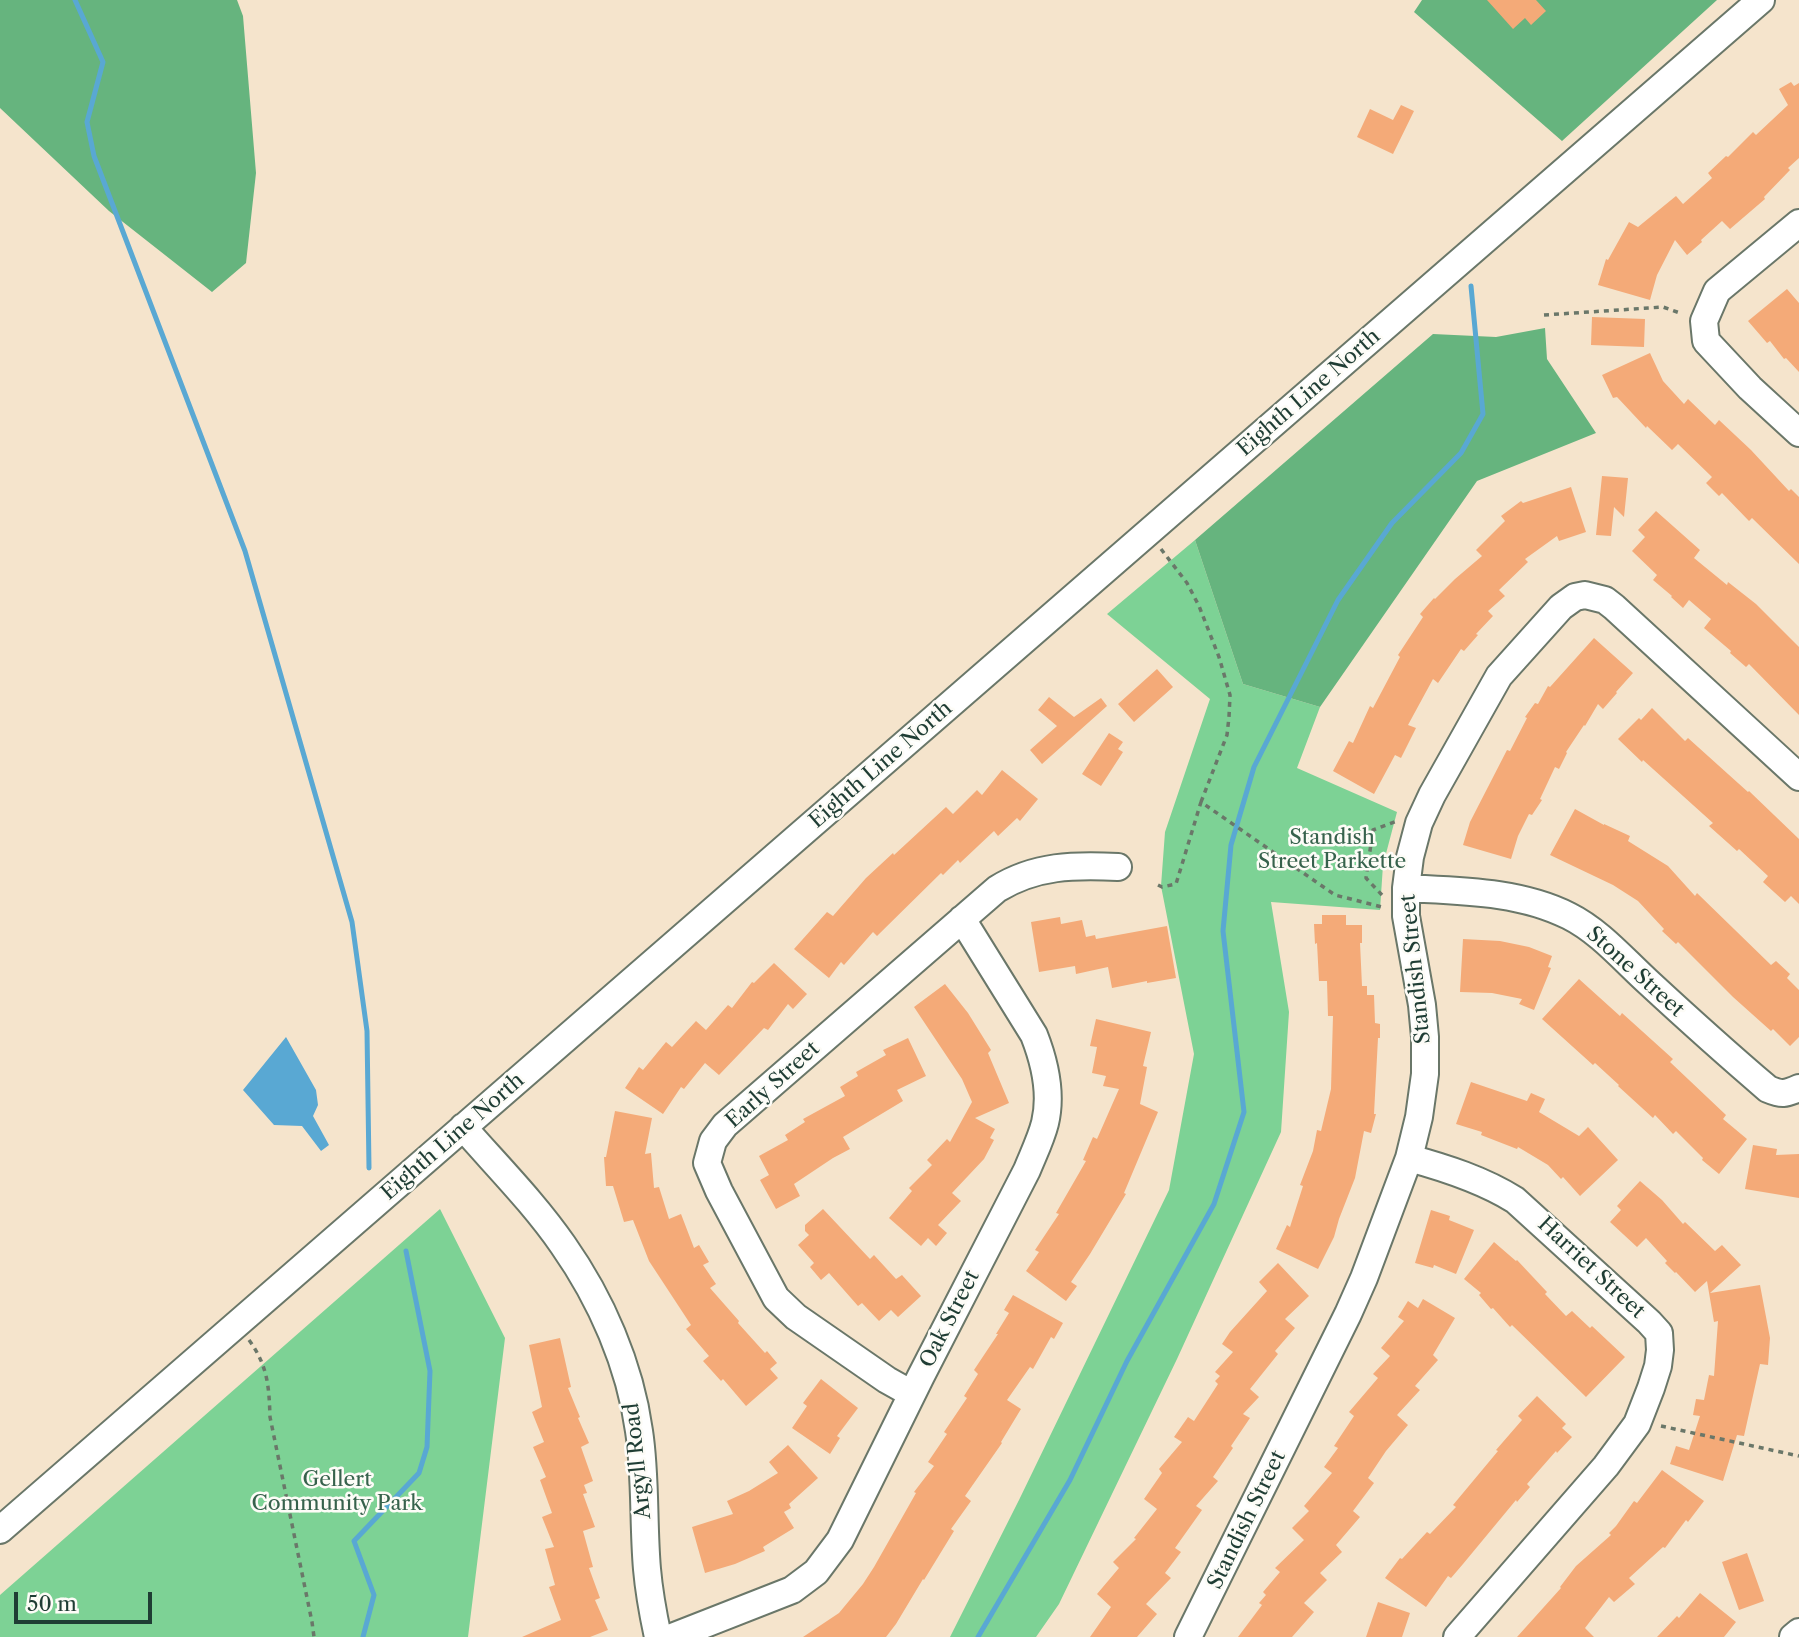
<!DOCTYPE html>
<style>
body{margin:0}
#map{position:relative;width:1799px;height:1637px;overflow:hidden;background:#f5e4cc;font-family:"Libre Caslon Text",serif}
canvas{display:block}
.scale{position:absolute;left:14px;top:1592px;width:138px;height:32px;box-sizing:border-box;border:4px solid #1f3d34;border-top:0;padding-left:9px;font-size:21px;line-height:24px;white-space:nowrap;color:#1f3d34;-webkit-text-stroke:5px #fdfcf7;paint-order:stroke}
</style>
<div id="map">
<canvas width="1799" height="1637"></canvas>
<div class="scale">50 m</div>
</div>
<script>
const ctx = document.querySelector('canvas').getContext('2d');
ctx.lineJoin = 'round';
function fill(path, color) { ctx.fillStyle = color; ctx.fill(path, 'evenodd'); }
function trace(path, color, width, dash) { ctx.strokeStyle = color; ctx.lineWidth = width; ctx.lineCap = dash ? 'butt' : 'round'; ctx.setLineDash(dash || []); ctx.stroke(path); }
function write(font, color, halo, rows, align = 'center') {
  ctx.font = font + ' "Libre Caslon Text",serif'; ctx.lineWidth = 5; ctx.setLineDash([]); ctx.textBaseline = 'middle'; ctx.strokeStyle = halo; ctx.fillStyle = color; for (const [text, x, y, turn = 0] of rows) {
    ctx.save(); ctx.translate(x, y); ctx.rotate((+turn || 0) * Math.PI / 180); ctx.textAlign = isNaN(turn) ? turn : align; if (halo) ctx.strokeText(text, 0, 0); ctx.fillText(text, 0, 0); ctx.restore();
  }
}
fill(new Path2D(`
 M1195,540l48,144 77,23 -23,61 100,44 -14,53 -3,45 -109,-8 18,110 -8,120 -104,227 -118,245 -23,33h-86l69,-137 150,-310 25,-136 -33,-168 4,-54 45,-133 -103,-85z
 M440,1209l65,129 -37,299h-468v-42z`), '#7dd295');
fill(new Path2D(`
 M0,0h237l6,16 13,157 -10,90 -34,29 -103,-81 -109,-103z
 M1422,0h295l-155,141 -148,-129z
 M1545,328l2,31 49,74 -119,48 -157,226 -77,-23 -48,-144 238,-206 63,3z`), '#66b47e');
fill(new Path2D(`
 M286,1037l30,53 2,15 -5,11 16,29 -8,6 -19,-25 -28,-1 -31,-35z`), '#59a8d3');
trace(new Path2D(`
 M75,0l28,62 -16,60 7,34 151,395 107,371 15,109 2,137
 M363,1637l11,-42 -20,-54 65,-68 8,-26 3,-76 -24,-120
 M978,1637l92,-157 57,-119 87,-157 30,-92 -21,-181 8,-86 23,-78 84,-167 54,-77 69,-70 22,-39 -12,-128`), '#59a8d3', 5);
fill(new Path2D(`
 M1487,0h49l10,11 -15,14 -6,-7 -12,11z
 M1791,82l3,4 5,-3v75l-11,10 2,2 -26,27 1,2 -35,30 -8,-8 -21,19 1,2 -15,13 -12,-15 -18,35 -7,25 -52,-15 8,-26 2,1 21,-38 9,5 38,-31 7,8 29,-26 -4,-5 18,-17 2,1 25,-25 3,3 32,-30 -9,-16z
 M1401,105l13,6 -21,43 -36,-17 13,-28 23,11z
 M1787,289l12,14v69l-13,-14 -2,1 -14,-18 -3,2 -19,-22z
 M1592,317l53,2 -1,28 -53,-2z
 M1650,353l13,28 21,23 4,-5 27,26 4,-5 32,30 38,41 2,-2 8,8v67l-47,-46 -3,3 -27,-28 -3,3 -13,-13 6,-6 -34,-33 -6,6 -25,-24 -1,2 -29,-31 -4,1 -11,-23z
 M1602,476l26,2 -4,39 -10,-10 -3,29 -15,-1z
 M1571,487l15,45 -27,9 -2,-5 -32,23 3,3 -29,28 6,6 -17,15 5,5 -17,18 2,1 -14,16 -3,-2 -23,34 -5,-4 -25,46 8,3 -15,30 -6,-3 -21,39 -41,-23 16,-30 4,2 17,-37 3,2 27,-51 -2,-2 25,-38 -3,-3 14,-16 1,1 20,-20 27,-23 -6,-6 29,-29 -4,-5 20,-15 2,2z
 M1656,511l44,39 -6,8 33,27 1,-3 28,22 43,43v68l-50,-51 -3,3 -16,-14 1,-2 -27,-23 7,-9 -22,-19 -6,8 -12,-11 1,-1 -19,-16 4,-5 -25,-24 13,-14 -7,-7z
 M1594,638l39,35 -17,19 1,1 -14,16 -5,-5 -13,22 -1,-1 -18,27 1,1 -8,16 -4,-2 -15,32 2,1 -10,15 -3,-1 -11,22 -7,23 -48,-14 7,-23 37,-72 3,1 17,-33 -2,-1 10,-14 3,1 10,-18 2,1z
 M1157,669l16,18 -39,35 -16,-18z
 M1049,697l25,20 27,-19 6,8 -65,58 -12,-14 27,-24 -19,-16z
 M1652,708l33,33 3,-3 60,54 1,-1 50,48v65l-8,-8 -6,6 -22,-20 5,-6 -29,-27 -2,2 -28,-25 4,-3 -70,-63 -1,2 -24,-23 21,-21 2,2z
 M1109,733l14,9 -5,7 5,3 -22,34 -19,-12z
 M1002,770l36,29 -18,22 -3,-3 -19,18 -4,-5 -34,32 -2,-3 -15,15 -2,-2 -64,63 -4,-4 -29,33 -3,-3 -12,16 -35,-29 33,-37 6,4 33,-38 27,-25 1,2 52,-48 7,7 24,-24 5,5z
 M1575,809l29,16v-1l26,12 -2,5 40,25 27,30 2,-3 74,72 5,-4 14,13 -3,4 12,12v47l-9,9 -17,-17 -2,2 -38,-34 -55,-55 -2,2 -14,-13 2,-2 -26,-28 -25,-16 -63,-30z
 M1322,915h24v10h16v18h-2l2,43h5v9h7l1,28 5,1v14h-2l-4,76h2l-5,19 -7,-2 -9,47 -16,41 -5,18 -16,32 -42,-20 11,-24 3,2 13,-41 -3,-1 13,-34 4,-21 4,1 10,-42 2,-73h-5l-1,-35h-8l-2,-38 -2,1 -1,-20h8z
 M1060,917l1,7 21,-4 4,17 9,-2 1,4 71,-13 9,52 -29,5v-2l-35,7 -4,-21 -32,7 -1,-8 -36,6 -8,-50z
 M1463,939l37,2 29,6 23,9 -4,11 3,1 -17,42 -15,-6 3,-5 -30,-6 -32,-1z
 M774,963l33,31 -14,15 -5,-5 -20,26 -4,-2 -45,47 -14,-12 -21,26 -3,-2 -18,27 -38,-26 14,-21 4,3 23,-28 6,5 24,-26 10,9 22,-25 4,3 20,-26 2,1z
 M1579,979l41,37 2,-3 51,46 -3,3 56,53 -3,4 24,20 -28,35 -17,-14 1,-2 -27,-27 -3,3 -18,-19 -2,3 -35,-32 1,-1 -24,-22 -2,2 -51,-46z
 M945,984l23,29 23,37 -3,3 21,50 -34,15 20,11 -5,9 4,2 -10,19 -32,34 9,8 -23,24 9,8 -11,13 -8,-8 -7,8 -32,-28 23,-27 -3,-3 23,-23 -5,-5 20,-21 3,3 22,-40 -10,-23 -48,-72z
 M1096,1019l55,13 -8,34 4,1 -7,37 18,8 -34,81 2,1 -36,60 -19,28 6,4 -11,15 -40,-30 13,-19 -4,-2 24,-36 -3,-1 30,-52 -3,-1 10,-23 4,2 22,-50 -16,-3 3,-10 -14,-3 5,-26 -7,-1z
 M908,1038l18,38 -29,14 6,11 -60,36 7,12 -17,9 -39,26 6,12 -24,13 -16,-29 9,-5 -10,-19 29,-16 -3,-5 20,-13 -2,-3 42,-23 -5,-9 18,-11 -2,-4 30,-17 -3,-5z
 M1471,1082l56,19 4,-8 14,6 -6,13 40,24 9,-9 30,33 -38,36 -17,-19 -2,2 -13,-14 -30,-18 -1,2 -36,-14 1,-3 -26,-8z
 M615,1111l37,7 -7,36 6,-1 3,35 5,-1 10,32 12,-5 13,34 5,-3 10,17 -6,3 13,19 -6,4 29,33 -1,2 27,30 2,-2 10,12 -7,6 8,9 -32,28 -23,-27 -2,2 -18,-20 6,-5 -23,-27 5,-4 -42,-64 -16,-41 -9,2 -11,-36h-7l-2,-29h2z
 M1753,1145l24,4 -1,6 23,-1v44l-54,-9z
 M1640,1181l22,19 21,24 2,-2 30,29 7,-6 19,20 -31,28 50,-8 10,53 -2,27 -8,-1 -16,72 -7,-1 -14,46 -53,-17 6,-18 13,4 11,-34 -7,-1 3,-16 8,1 5,-25 5,1 4,-55 -4,1 -7,-41 -12,11 -19,-20 -1,1 -10,-10 2,-2 -21,-23 -9,9 -27,-25 11,-12 -4,-4z
 M823,1209l47,50 4,-4 22,24 6,-4 19,21 -23,21 -7,-7 -12,11 -17,-18 -4,3 -29,-33 -8,7 -11,-13 4,-4 -16,-18 11,-10 -4,-4v-6z
 M1431,1210l19,6 -1,4 25,10 -18,44 -22,-9 -1,3 -18,-5z
 M1494,1242l22,19 1,-1 30,32 -2,2 21,22 6,-5 18,17 2,-2 33,31 -39,40 -74,-72 -2,2 -17,-19 -2,1 -12,-14 2,-2 -17,-14z
 M1278,1263l31,33 -24,23 10,9 -20,23 3,3 -28,35 9,8 -16,17 7,4 -19,28 2,2 -20,29 5,4 -22,25 6,4 -27,38 6,4 -16,21 6,5 -25,26 11,10 -20,23h-47l21,-30 -14,-13 22,-26 -6,-6 23,-23 -2,-1 23,-29 -13,-10 18,-26 -3,-4 23,-27 -8,-5 14,-20 6,4 24,-37 -3,-3 5,-5 -5,-4 18,-20 -11,-8 8,-12 37,-41 -8,-9z
 M1013,1295l50,28 -9,16 -3,-2 -18,32 -3,-2 -23,33 14,9 -20,33 1,1 -37,53 6,5 -20,28 3,2 -30,49 -1,-1 -27,45 -10,13h-83l36,-24 24,-29 11,-17 42,-74 -2,-1 20,-26 -6,-4 19,-28 -3,-2 23,-34 -3,-2 14,-22 -4,-4 24,-36h-2l13,-21 -5,-3z
 M1423,1299l32,19 -22,37 5,5 -23,26 5,4 -23,25 11,10 -22,26 -18,27 6,5 -21,28 7,6 -24,28 6,7 -22,21 7,7 -23,23 10,9 -22,25h-54l24,-32 -3,-2 7,-8 -3,-3 17,-20 -5,-4 29,-28 -12,-12 17,-17 -5,-5 28,-33 -8,-6 14,-19 -4,-2 20,-30 -5,-4 29,-34 -5,-4 17,-18 -9,-8 23,-27 -6,-4 10,-16 10,7z
 M560,1338l11,49 -3,1 12,29 -2,1 11,25 -8,4 12,34 -9,4 3,8 -4,1 12,33 -12,4 10,36 -4,1 11,30 -5,2 13,30 -18,7h-68l39,-17 -12,-33 6,-2 -10,-36 9,-2 -12,-30 10,-4 -12,-33 6,-3 -13,-30 11,-5 -12,-30 10,-5 -13,-62z
 M821,1379l37,29 -21,28 3,2 -10,16 -38,-26 15,-22 -4,-3z
 M1537,1396l29,28 -4,4 10,9 -15,16 -1,-2 -29,33 3,3 -13,15 -1,-2 -53,64 -12,14 -3,-2 -22,31 -41,-29 15,-20 2,1 25,-27 3,2 26,-27 -3,-2 45,-54 -2,-1 26,-30 -4,-4z
 M788,1445l30,33 -29,26 2,4 -7,4 10,16 -31,19 2,4 -30,13 -30,9 -13,-46 41,-13 -6,-13 22,-10 29,-18 -9,-11z
 M1662,1470l42,31 -16,21 -2,-2 -21,28 -2,-1 -34,31 6,6 -21,18 -5,-5 -24,31 9,9h-77l44,-49 -1,-1 16,-21 35,-31 -2,-2 7,-7 18,-25 3,2z
 M1747,1553l17,48 -25,9 -17,-48z
 M1700,1593l36,29 -12,15h-67l20,-21 2,2z
 M1378,1602l32,11 -8,24h-36z`), '#f4aa78');
const minor = new Path2D(`
 M1799,223l-82,68 -13,30 2,20 44,47 49,45
 M1406,888c54,3 114,3 163,28 30,15 54,43 78,65 40,37 80,73 121,108 14,6 17,5 31,-1
 M463,1127c34,39 71,76 100,118 38,54 67,120 76,186 7,45 4,92 8,138 2,23 6,45 11,68
 M1409,1158c37,10 74,22 106,42l134,122 10,11 1,17 -2,16 -7,22 -14,36 -31,42 -149,171
 M912,1394l-25,-14 -91,-63 -20,-19 -57,-107 -12,-28 6,-22 12,-16 272,-236c39,-24 77,-24 121,-22
 M0,1530l1761,-1530
 M672,1637l120,-47 24,-18 24,-32 81,-164 106,-206c6,-15 14,-31 18,-47 7,-29 0,-60 -11,-88l-72,-116
 M1188,1637l160,-323 16,-36 45,-120 10,-41 6,-43v-37l-3,-32 -16,-89v-28l4,-31 9,-34 13,-28 67,-119 62,-69 14,-10 10,-2 20,5 9,7 185,170
 M1793,1637l6,-5`);
trace(minor, '#6a7769', 30);
trace(new Path2D(`
 M1544,315l119,-8 17,6
 M1161,549l26,34 12,23 20,51 11,38 -1,22 -2,18 -26,67
 M1158,885l4,2 14,-3 25,-82 134,93 47,12
 M1382,895l-16,-17 7,-48 24,-9
 M249,1340c19,26 20,47 21,77l42,205 2,15
 M1661,1426l138,30`), '#6a7769', 3.5, [5, 5]);
trace(minor, '#fff', 26);
write('21px', '#1f3d34', '#fdfcf7', [
 ["Eighth Line North",1309,393,-41],
 ["Eighth Line North",881,765,-41],
 ["Standish Street",1416,969,-96],
 ["Stone Street",1635,972,42],
 ["Early Street",773,1085,-42],
 ["Eighth Line North",453,1137,-41],
 ["Harriet Street",1591,1268,43],
 ["Oak Street",950,1319,-63],
 ["Argyll Road",638,1461,-96],
 ["Standish Street",1247,1520,-64]
]);
write('21px', '#36624c', '#fdfcf7', [
 ["Standish",1332,838],
 ["Street Parkette",1332,862],
 ["Gellert",337,1480],
 ["Community Park",337,1504]
]);
</script>
